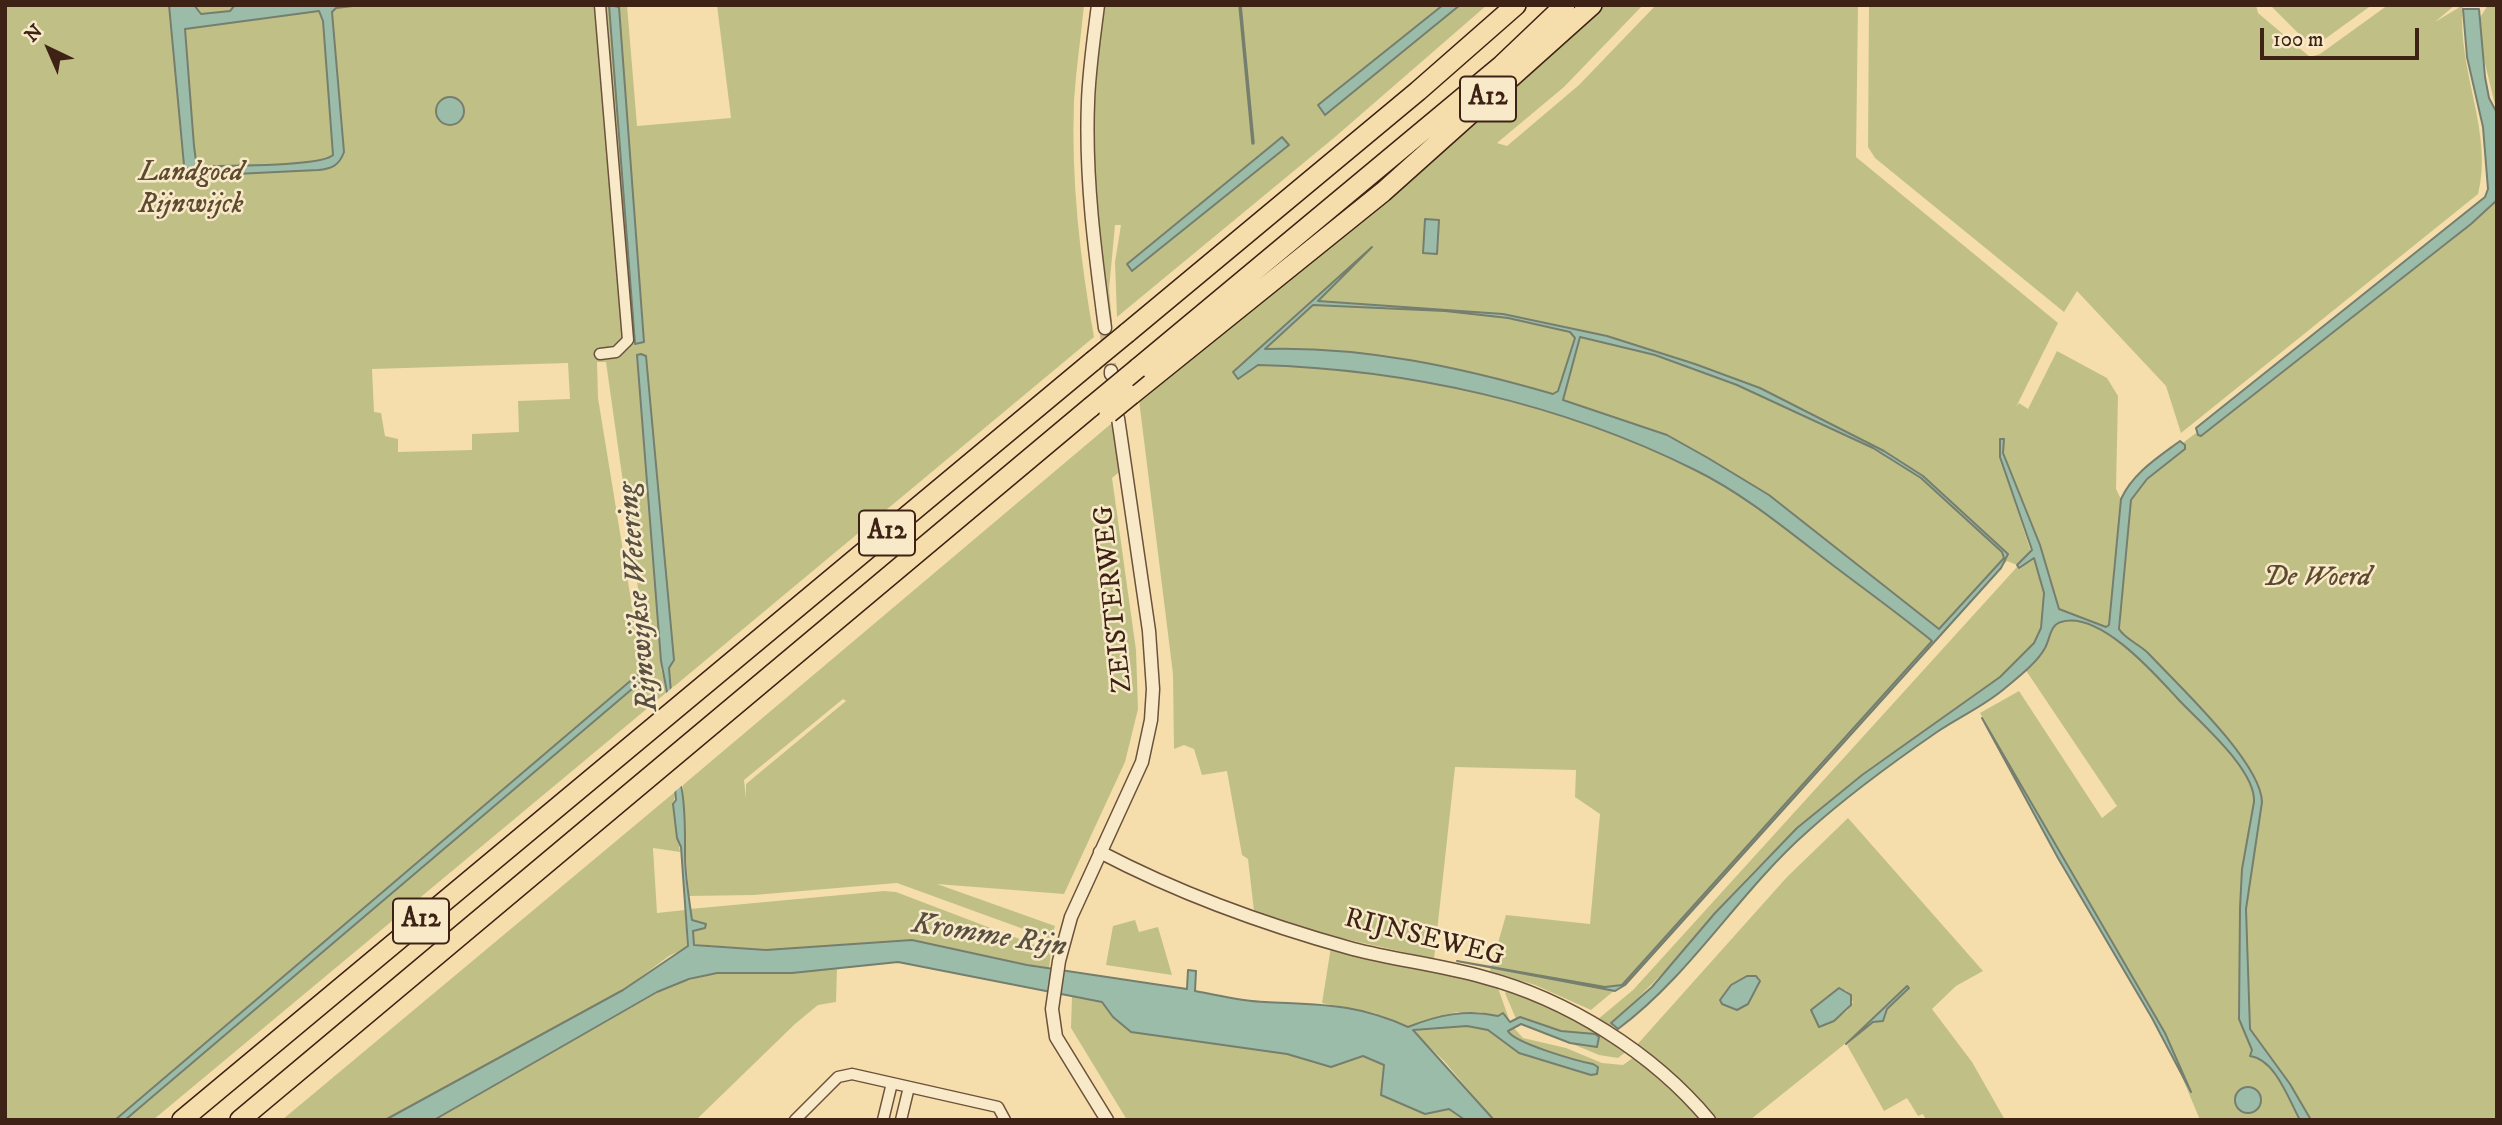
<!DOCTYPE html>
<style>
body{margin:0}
#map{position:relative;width:2502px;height:1125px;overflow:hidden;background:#f5deac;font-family:"IM FELL DW Pica",serif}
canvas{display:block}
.frame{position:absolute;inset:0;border:7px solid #3e2215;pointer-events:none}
.north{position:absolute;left:14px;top:14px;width:70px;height:70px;-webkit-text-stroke:5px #f8eac9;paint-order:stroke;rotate:316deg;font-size:19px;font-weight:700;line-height:28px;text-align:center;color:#3e2215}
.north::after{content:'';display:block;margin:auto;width:24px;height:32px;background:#3e2215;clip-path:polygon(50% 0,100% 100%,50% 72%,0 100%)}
.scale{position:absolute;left:2260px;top:28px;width:159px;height:32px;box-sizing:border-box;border:4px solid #3e2215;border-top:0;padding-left:9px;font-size:21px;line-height:24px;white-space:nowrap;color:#3e2215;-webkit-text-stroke:5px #f8eac9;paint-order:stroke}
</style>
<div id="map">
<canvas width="2502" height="1125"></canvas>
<div class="frame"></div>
<div class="north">N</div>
<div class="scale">100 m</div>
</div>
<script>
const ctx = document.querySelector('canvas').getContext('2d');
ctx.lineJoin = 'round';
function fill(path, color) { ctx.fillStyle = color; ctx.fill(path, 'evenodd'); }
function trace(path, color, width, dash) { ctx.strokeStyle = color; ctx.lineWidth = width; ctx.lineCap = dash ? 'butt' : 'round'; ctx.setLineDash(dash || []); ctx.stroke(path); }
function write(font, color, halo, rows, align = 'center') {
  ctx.font = font + ' "IM FELL DW Pica",serif'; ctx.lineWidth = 5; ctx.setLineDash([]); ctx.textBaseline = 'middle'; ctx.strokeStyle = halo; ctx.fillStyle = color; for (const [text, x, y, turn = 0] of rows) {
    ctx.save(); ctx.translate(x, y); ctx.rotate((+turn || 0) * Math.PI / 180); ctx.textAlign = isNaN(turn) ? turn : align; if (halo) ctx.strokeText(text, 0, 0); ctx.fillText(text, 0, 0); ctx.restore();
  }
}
fill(new Path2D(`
 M5,5h622l10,121 94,-8 -14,-113h367c-3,32 -8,64 -10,96 -3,79 6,158 20,236l-423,352 -2,-21 5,-8 -28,-300 15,309 6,23 -514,428h-28l519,-441 -3,-7 -526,448h-110zM597,362h9l39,276 -7,5 -40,-245zM568,363l2,36 -52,2 1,31 -47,2v16l-74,2v-13l-13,-3 -4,-23 -7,-1 -2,-43z
 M1102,5h341l-125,100 7,10 135,-110h27l-152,132 -218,180 -2,-55 6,-37h-6l-6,64 3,33 -3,2 -13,-98 -5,-70zM1282,137l6,7 -161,119z
 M1602,5h41l-79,82 -67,56 10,3 72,-61 77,-80h202l-2,152 202,166 -42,84 3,-4 9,6 29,-58 50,27 11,18 -2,93 5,10 -12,127 11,6 3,-76 8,-56 16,-21 39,-32 -2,-5 12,-9 6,3 251,-197 44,-40v921h-297l-28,-67 -192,-340 39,-22 83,127 15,-12 -92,-137 19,-19 15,-42 -19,-63 -37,-92v-15l-3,1v18l31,95 -14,13 -10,-4 -385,423 -31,26 -56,-25 -45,-14 16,-56 84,9 10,-110 -25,-17 1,-27 -121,-3 -21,192 -102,-23 -78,-25 -6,-52 -6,-4 -15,-84 -25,4 -8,-26 -10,-4 -10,4 -1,-75 -34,-274 357,-298z
 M1869,5h387l2,8 52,44 10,-3 68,-49h67l-20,17 28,-17c-7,63 31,128 15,189l-297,239 -15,-47 -89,-95 -13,21 -189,-154 -7,-11z
 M2270,5h102l-54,39 -16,-7z
 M2488,5h9v108l-14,-58 -4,-36z
 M1112,423l7,49 -7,6 24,172 2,59 -13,53 -61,132 -127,-10 118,42 -4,13 -154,-56 -143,12 -65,1 -7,-90 1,-21zM843,699l3,2 -100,83v14l-2,-18z
 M2032,557c16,16 16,61 6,82 -18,36 -139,107 -177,136 -53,41 -103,89 -147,139 -33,39 -63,75 -103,108l3,10 -17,-12 36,-30 384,-423z
 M676,791l-3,13 7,48 -27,-4 4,65 28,-3 2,37 -18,9 -46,34 -238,130h-103z
 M1848,818l135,153 -27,15 -24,23 40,53 33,58h-79l-3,-6 -5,2 -11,-18 -23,13 -37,-66 26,-23 11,-2 3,-11 22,-20 -2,-3 -61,57 -96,77h-35l-21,-24 -59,-49 152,-170zM1742,980l17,4 -11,20 -11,6 -16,-7 9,-18zM1846,990l7,12 -6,9 -20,14 -16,-16z
 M884,891l12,1 155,59 -2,18 -137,-29 -146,10 -72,-6 -1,-13 11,-3 -12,-8 -2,-11z
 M1135,920l4,12 19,-5 14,48 -66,-10 7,-39z
 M1331,947l57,14v3l8,-2 48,10 1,4 6,-2 46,11 13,37 -7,-9 -5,3 -18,-4h-23l-49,15 -33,-14 -53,-10z
 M837,968l-1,34 -18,3 -23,19 -99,96h-262l237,-135 46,-12h75z
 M1509,990l64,28 54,33 -9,7 -19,-3 -29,-12 27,4 -2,-13 -33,-3 -38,-13 -8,1 -11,-26z
 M1072,996l30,6 11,15 52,20 122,17 40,10 36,-8 21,9 -3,30 44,19 24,-5 16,11h-338l-56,-92z
 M1514,1022l-1,5 10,11 43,10 36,15 21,2 11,-8 70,63h-210l-50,-59 -32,-31h13l-3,-6z`), '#c0c086');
const water = new Path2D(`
 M169,5h25l7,9 29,-3 5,-6h126l-25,3 -4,4 12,140c-5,14 -13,17 -26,18l-124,6 -10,-11zM319,11l4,10 10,134c-11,11 -110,11 -131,11l-6,-5 -2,-15 -9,-117z
 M609,5l10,2 25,335 -9,2z
 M1443,5h17l-135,110 -7,-10z
 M2463,9h16l6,68 4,21 8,15 -1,88 -25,23 -270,212 -3,-1 -2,-7 289,-231 3,-8 -5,-62 -16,-70z
 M436 111a14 14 0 1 1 28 0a14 14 0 1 1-28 0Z
 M1282,137l7,8 -157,126 -5,-7z
 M1425,219l14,1 -2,34 -14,-1z
 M1372,247l-54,54 185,13 104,22 88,28 65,24 124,63 39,25 85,78 -7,14 -376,417 -10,6 -158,-30 148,26 17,-2 310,-344c-33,-27 -68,-52 -102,-78 -43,-33 -86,-69 -135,-93 -134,-67 -288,-101 -437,-105l-20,14 -5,-7zM1313,305l132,6 63,7 62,14 5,6 -17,53 -5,3c-93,-27 -190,-48 -288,-45zM1580,337l75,18 82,30 136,63 48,30 81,74 2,6 -65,71 -170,-134 -61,-37 -41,-23 -104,-35z
 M641,354l5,2 28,304 -5,8 9,110c8,12 7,60 7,76 0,22 4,44 7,66l14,4 -1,4 -12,3 1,14 72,5 146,-10 115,25 160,24 1,-19 8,1 -1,20c23,4 46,10 70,11 55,3 91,1 143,25 30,-12 58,-18 90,-11l5,-3 7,9 10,-5 41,14 34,3 4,3 -2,10 -27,-4 -49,-19 -13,7c6,12 69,30 85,33l5,3 -1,7 -6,1 -72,-22 -31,-23 -21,-4 -54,4 81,90h-29l-16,-11 -24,5 -44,-19 3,-30 -21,-9 -32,11 -44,-13 -156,-22 -18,-15 -11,-15 -204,-40 -106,11h-75l-28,6 -32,13 -223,128h-49l238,-130 65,-44 -7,-99 -4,-9 -4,-34 3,-4 -9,-108 -6,-31 -24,-306z
 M2000,439h4l-1,14 37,92 19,64 47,18 3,-2 12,-126c12,-26 36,-41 59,-58l5,4v4l-38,30 -16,21 -12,129c6,10 20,15 29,24 29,31 113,109 114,149l-16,107 4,120 40,55 21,36h-11c-11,-20 -25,-61 -50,-64l2,-6 -13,-31 1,-111 2,-39 12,-67c2,-33 -56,-81 -77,-104 -22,-24 -78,-88 -116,-76 -11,3 -11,17 -16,26 -8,15 -28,30 -41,41 -20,17 -45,28 -67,43 -45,31 -89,63 -130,100 -68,60 -116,143 -189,197l-7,-6 41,-36 63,-74 82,-85 65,-53 138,-98 34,-34 7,-15 3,-35 -10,-35 -15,10 -2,-3 15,-15 -32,-93z
 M642,671l3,7 -520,442h-10z
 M1982,718l183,315 26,59 -39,-74 -94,-160z
 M1747,976h9l4,5 -12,23 -11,6 -15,-6 -2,-4 11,-15z
 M1907,986l2,2 -22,21 -4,12 -10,1 -27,22z
 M1839,988l12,7v10l-17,16 -15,6 -8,-17z
 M2235 1100a13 13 0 1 1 26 0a13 13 0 1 1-26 0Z`);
fill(water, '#9cbcaa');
trace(water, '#767e6e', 2);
fill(new Path2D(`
 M674,686l8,91 3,6 -13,11 -8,-99z`), '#f5deac');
trace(new Path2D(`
 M1240,5l13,138`), '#767e6e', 3.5);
trace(new Path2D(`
 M1105,328l6,43`), '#d0b88e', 12, [12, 6]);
const minor = new Path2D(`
 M600,5l28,335 -12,12 -16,2
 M795,1120l43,-43 14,-3 146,33 7,13
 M883,1120l9,-37
 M901,1120l8,-33`);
const tertiary = new Path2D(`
 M1098,5c-4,32 -9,65 -10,97 -3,76 7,151 17,226
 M1111,371v3
 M1100,852c80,42 166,73 253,97 43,11 87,16 130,28 84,22 170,76 226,143
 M1107,1120l-51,-83 -4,-28 7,-48 12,-44 71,-155 9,-42 2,-31 -4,-58 -31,-213`);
const motorway = new Path2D(`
 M1127,333l291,-242 98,-86
 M1138,368l364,-303 63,-60
 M1131,395l252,-203 209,-187
 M182,1120l911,-759
 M240,1120l851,-713`);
trace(minor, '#6c513b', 13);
trace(tertiary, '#6c513b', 15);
trace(motorway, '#3e2215', 22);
trace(minor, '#f8eac9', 10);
trace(tertiary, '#f8eac9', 12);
trace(motorway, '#f5deac', 19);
const motorwayBridge = new Path2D(`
 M1093,361l34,-28
 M1091,407l47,-39
 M1109,413l22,-18`);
trace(motorwayBridge, '#3e2215', 22, []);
trace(motorwayBridge, '#f5deac', 19);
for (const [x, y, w] of [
 [1488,99,56],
 [887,533,56],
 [421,921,56]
]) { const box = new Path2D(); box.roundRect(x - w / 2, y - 22.5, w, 45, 5); ctx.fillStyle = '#f8eac9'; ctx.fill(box); trace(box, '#3e2215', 2); }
write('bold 26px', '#3e2215', null, [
 ["A12",1488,99],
 ["A12",887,533],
 ["A12",421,921]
]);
write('italic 28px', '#5e4a31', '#f8eac9', [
 ["Landgoed",191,174],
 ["Rijnwijck",191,206],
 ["De Woerd",2317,579]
]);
write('28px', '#3e2215', '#f8eac9', [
 ["ZEISTERWEG",1115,599,-96],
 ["RIJNSEWEG",1424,939,14]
]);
write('italic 30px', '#5a5042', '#f8eac9', [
 ["Rijnwijkse Wetering",640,597,-95],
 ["Kromme Rijn",989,937,9]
]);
</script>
